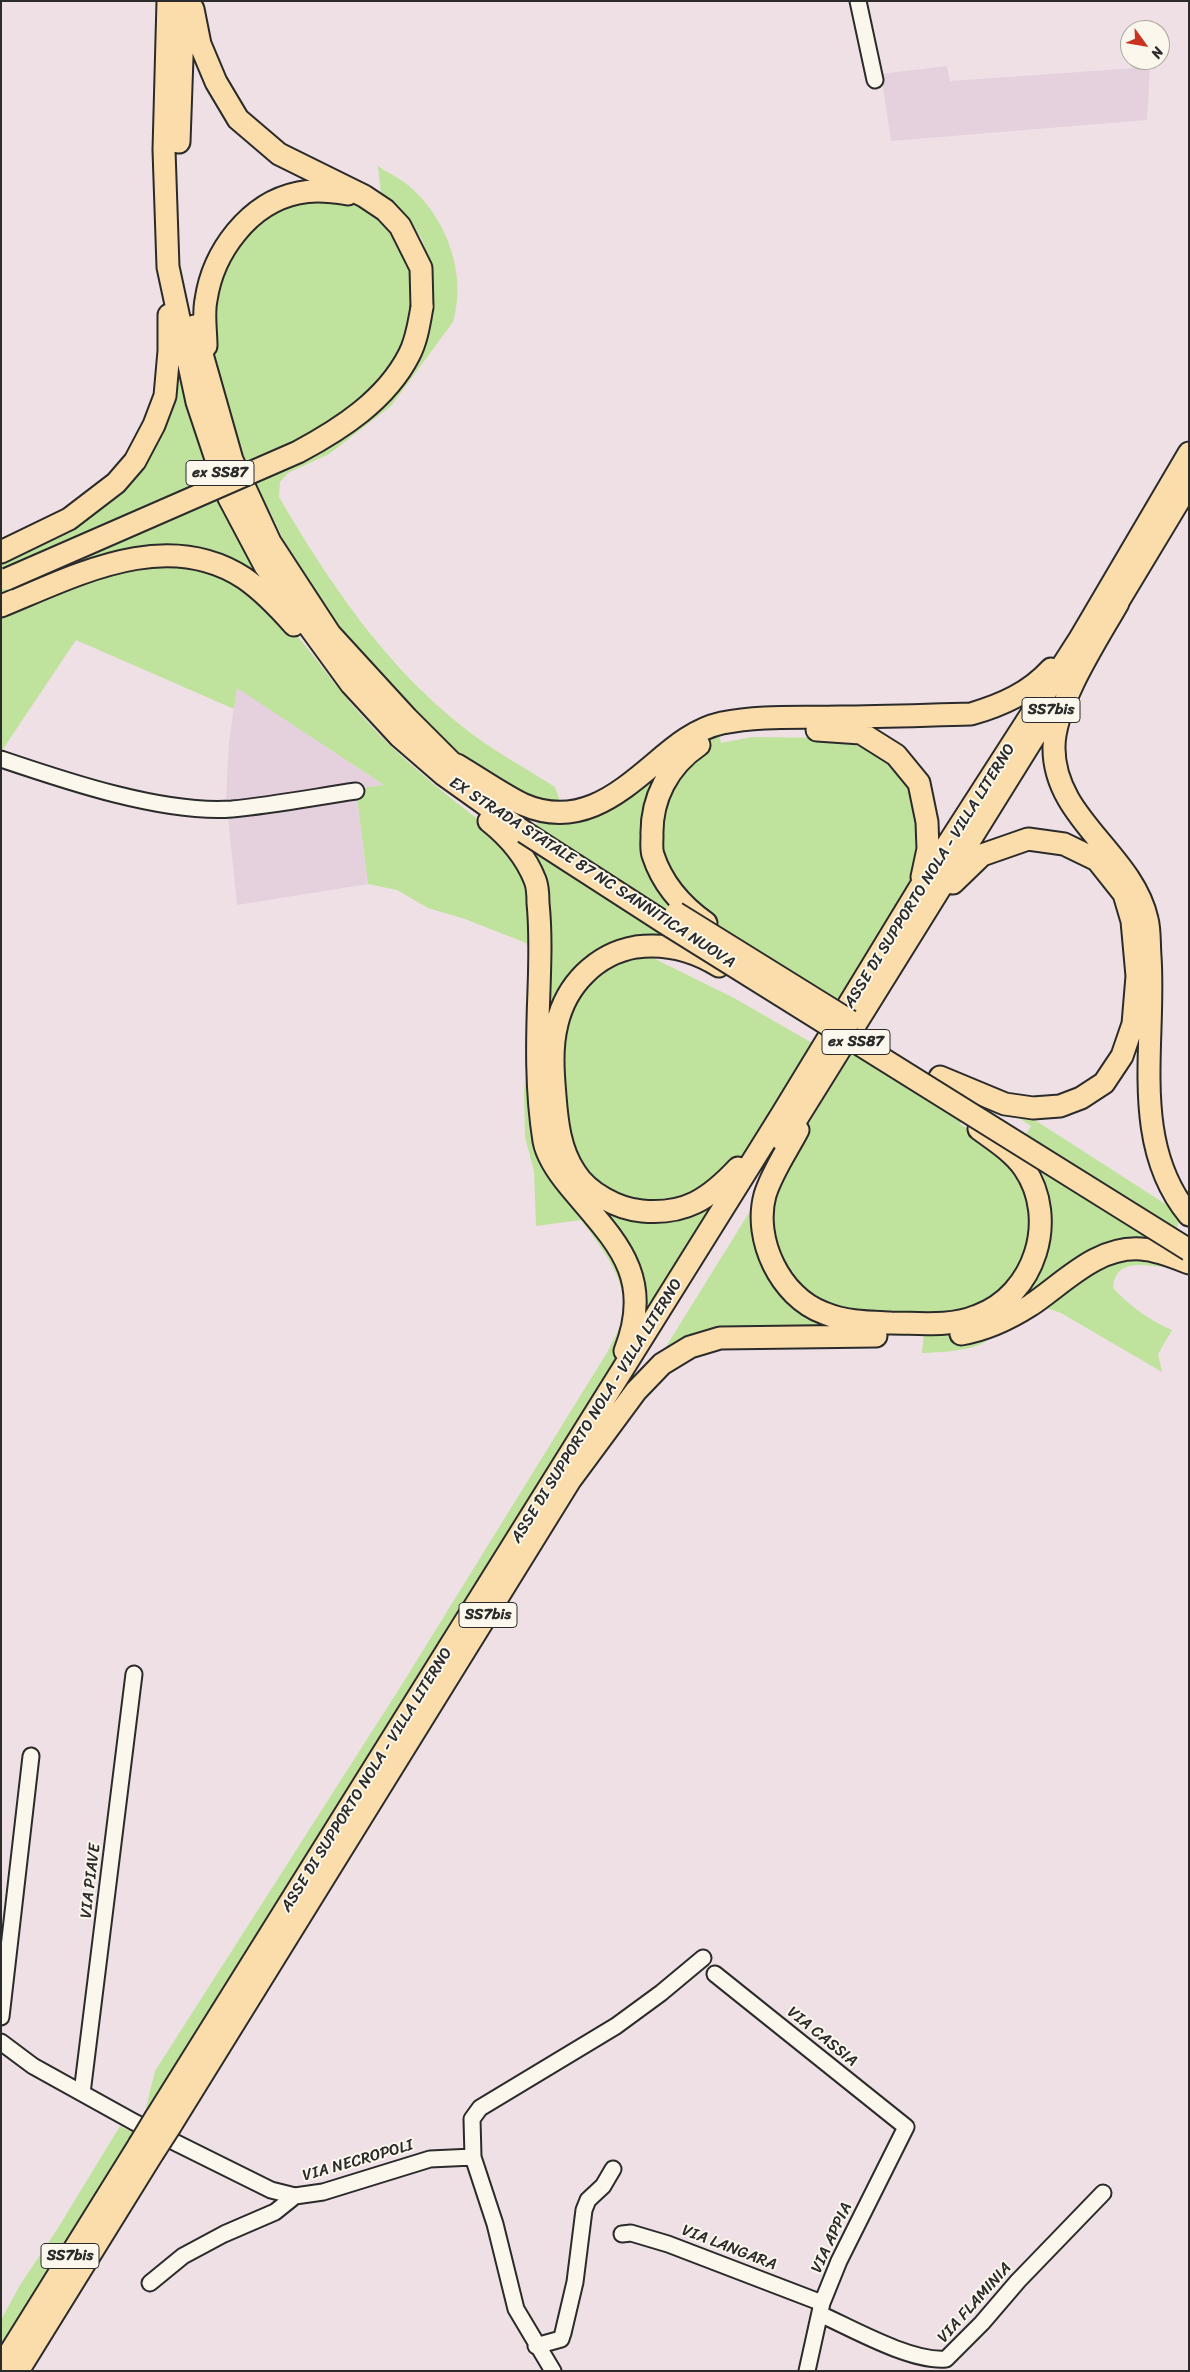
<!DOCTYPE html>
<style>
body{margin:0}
#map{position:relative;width:1190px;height:2372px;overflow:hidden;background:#eee0e4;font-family:Sriracha,sans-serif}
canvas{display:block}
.frame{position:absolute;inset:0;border:2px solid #2b2b2b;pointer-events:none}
.north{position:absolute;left:1120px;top:20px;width:50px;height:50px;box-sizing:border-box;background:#fbf7ec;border:1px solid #a8a59f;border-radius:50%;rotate:122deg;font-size:14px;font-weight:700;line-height:20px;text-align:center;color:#2b2b2b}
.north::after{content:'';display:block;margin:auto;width:18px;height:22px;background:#c8321e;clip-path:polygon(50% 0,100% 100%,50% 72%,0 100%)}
</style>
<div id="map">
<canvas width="1190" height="2372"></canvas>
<div class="frame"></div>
<div class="north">N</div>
</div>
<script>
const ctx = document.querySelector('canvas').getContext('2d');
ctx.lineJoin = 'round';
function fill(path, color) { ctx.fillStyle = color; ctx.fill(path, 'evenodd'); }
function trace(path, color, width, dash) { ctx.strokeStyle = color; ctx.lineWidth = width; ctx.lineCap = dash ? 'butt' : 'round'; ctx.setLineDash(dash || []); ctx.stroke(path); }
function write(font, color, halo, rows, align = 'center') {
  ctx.font = font + ' Sriracha,sans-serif'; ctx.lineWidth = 4; ctx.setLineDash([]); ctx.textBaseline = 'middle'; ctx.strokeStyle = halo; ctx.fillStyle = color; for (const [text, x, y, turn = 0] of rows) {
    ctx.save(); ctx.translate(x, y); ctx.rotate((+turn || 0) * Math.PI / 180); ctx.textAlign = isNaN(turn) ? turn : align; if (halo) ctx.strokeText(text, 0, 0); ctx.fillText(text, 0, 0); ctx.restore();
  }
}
fill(new Path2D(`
 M947,66l3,15 200,-14 -3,53 -256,21 -10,-67z
 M237,687l148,99 -29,4 12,94 -131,21 -11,-108 3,-55z`), '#e5d0de');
fill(new Path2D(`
 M378,166c8,6 18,10 26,16 41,31 64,91 49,140l-62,84 -62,48 -41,19 -8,9 -1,15c49,84 106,169 184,230 30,24 61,40 92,60l5,14 -23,2 -49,-26 -43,-36 -57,-53 -70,-89 -32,-54 -32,-66 144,-95 33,-115 -9,-30 -13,-20 -28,-25z
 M302,197l52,6 29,17 15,19 16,36 -1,44 -20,50 -53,51 -93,47 -33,-102 -5,-39 2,-27 35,-69z
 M174,350l101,243 -94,-41 -180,50v-12l29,-13 -29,-5v-14l124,-77z
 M157,561c26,1 55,4 78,18 48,28 84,88 121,130 27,32 59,60 91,86 24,20 54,38 69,65l11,-6 -4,-8 17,-28c13,0 26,1 39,-1 56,-10 85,-70 139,-86l3,12 31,-6 84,1 22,5 23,12 17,13 12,14 7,15 6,20 1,18 -7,37 -10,22 -67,110 -110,-69v-2l-26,-16 2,-4 -28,-20 -24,34 25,16 -27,-3 3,19 79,39 80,46c-27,44 -52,96 -90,132 -17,16 -36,27 -59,31 -40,6 -84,-23 -97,-59 -8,-23 -7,-49 -8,-72l-11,2c0,31 1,60 16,88 30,55 109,68 155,28l2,1 -83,135c14,-96 -59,-110 -87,-183 -8,-22 -8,-46 -7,-68l-11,1c-1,31 3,64 18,91 29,51 87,79 78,146 -4,31 -25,62 -40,90l-444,711 -1,-6 10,-41 246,-385 207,-335c4,-9 10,-19 13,-28 11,-40 -19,-74 -40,-103l-45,6 -2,-55 -9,-34 -1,-46 6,-58 -1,-82 -3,-8 -61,-24 -37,-11 -31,-18 -29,-6 -12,-95 28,-4 -147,-97 -3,21 -158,-69 -75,112v-140l128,-47z
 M852,1054l109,68 -1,2 27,16 -2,5 25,16 21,-35 -18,-12 17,3 151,97 -11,37 -10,16c-21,-3 -45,-6 -47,21 17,18 37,33 59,42l-14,24 4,18 -101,-59c-5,-2 -14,-5 -19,-5 -21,3 -43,28 -63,37 -18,7 -38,7 -57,8l2,-21h-185l-28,4 -20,6 -28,14 -1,-3 95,-153 3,1c-6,49 15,101 65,118 32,10 66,9 99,9l1,-11c-28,0 -60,4 -87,-4 -54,-16 -84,-76 -65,-130 5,-15 16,-28 25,-42 18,-29 35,-58 54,-87z
 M120,2126l16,8 -135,219v-33l19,-35 38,-57z`), '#bfe39d');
const minor = new Path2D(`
 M858,1l17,79
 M1,759c65,22 162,55 231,50 41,-4 83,-12 124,-18
 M715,1974l191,153 -67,134 -17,42 -15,68
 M1,2017l30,-261
 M1,2042l32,24 101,56 137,68 24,6 28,-4 107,-33 43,-2 22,67 21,85 37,62
 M82,2093l52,-419
 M473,2157l-1,-38 8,-11 136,-82 45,-33 42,-35
 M622,2234l9,-1 37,11 154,59
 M150,2283l33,-27 41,-22 51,-22 20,-16
 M820,2314c33,15 91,48 126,45l36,-36 36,-42 85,-88
 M536,2346l25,-7 2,-6 12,-51 9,-72 4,-10 15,-14 10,-17`);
const highway = new Path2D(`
 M168,1l-4,149 4,117 29,135 32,96 36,68 86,118 48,52 45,39 80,57
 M193,9l7,35 16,38 22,37 41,35 85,42 21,14 15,16 21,42 1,39
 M179,142l5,-141
 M194,326l38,134 38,82 60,92 77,84 43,43 18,14
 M206,346c0,-15 -3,-31 0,-46 7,-48 43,-97 92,-107 17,-4 33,-2 50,1
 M1,552l68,-33 47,-36 19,-22 19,-36 11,-29 4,-45v-36
 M1118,603c-21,37 -64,102 -64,144 -1,71 78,106 93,172 3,11 2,25 3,37 6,87 -21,186 39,259
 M1,606c76,-31 165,-79 243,-28 19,13 35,30 50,47
 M1110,615l79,-131
 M817,730l44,3 35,22 23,28 8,39 1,27 -6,28
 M699,745c-31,21 -48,54 -47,91 0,6 -1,13 1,19 9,28 29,51 53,68
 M457,765c22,13 43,28 65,39 54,24 93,-7 132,-40 21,-18 41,-35 68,-41 39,-8 77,-5 117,-6 44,0 88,-2 132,-3 31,-9 58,-21 80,-45
 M489,821c20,16 37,36 46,59 3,7 3,16 3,23 3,29 2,57 1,87 -2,51 -3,101 5,151 3,16 16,34 26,46 45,54 85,88 55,164
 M719,966c-26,-16 -53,-23 -83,-19 -40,7 -70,38 -79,77 -6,23 -4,49 -2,72 2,26 5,54 20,76 13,21 43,37 67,39 43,4 67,-12 96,-43
 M940,1077l65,27 28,4 27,-2 21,-8 23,-15 18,-27 11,-32 4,-48 -5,-55 -8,-27 -27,-34 -33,-16 -36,-5 -46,16 -29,28
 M798,1130c-11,21 -26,42 -33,65 -12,44 15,102 59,118 22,9 43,9 67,10 28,0 60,4 86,-7 58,-21 82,-97 47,-148 -11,-16 -30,-28 -45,-39
 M783,1141l266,-428
 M961,1334c26,-4 48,-15 70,-29 34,-23 66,-59 110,-56 16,1 33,8 48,14
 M571,1479l65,-88 26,-27 28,-17 30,-9 156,-2
 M156,2117l626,-1003 137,-225 160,-249 110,-187
 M171,2125l403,-651
 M1,2367l138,-222
 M18,2371l135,-218`);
trace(minor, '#2b2b2b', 19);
trace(highway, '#2b2b2b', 25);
trace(minor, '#fbf7ec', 15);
trace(highway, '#fbddab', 21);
const highwayBridge = new Path2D(`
 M7,579l291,-127c43,-23 88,-52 111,-97 8,-15 10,-32 13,-48
 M524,832l141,91 524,327
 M676,913l174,108
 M139,2145l17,-28
 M153,2153l18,-28`);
trace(highwayBridge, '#2b2b2b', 25, []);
trace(highwayBridge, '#fbddab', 21);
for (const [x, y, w] of [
 [220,473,68],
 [1051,710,58],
 [856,1042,68],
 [488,1615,58],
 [70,2256,58]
]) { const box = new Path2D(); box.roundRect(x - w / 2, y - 12.5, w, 25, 4); ctx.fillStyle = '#fbf7ec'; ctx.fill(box); trace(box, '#2b2b2b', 1); }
write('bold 15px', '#2b2b2b', null, [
 ["ex SS87",220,473],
 ["SS7bis",1051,710],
 ["ex SS87",856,1042],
 ["SS7bis",488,1615],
 ["SS7bis",70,2256]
]);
write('16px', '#2b2b2b', '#fbf7ec', [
 ["EX STRADA STATALE 87 NC SANNITICA NUOVA",592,873,33],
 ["ASSE DI SUPPORTO NOLA - VILLA LITERNO",930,876,-58],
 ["ASSE DI SUPPORTO NOLA - VILLA LITERNO",597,1411,-58],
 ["ASSE DI SUPPORTO NOLA - VILLA LITERNO",367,1780,-58],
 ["VIA PIAVE",91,1881,-83],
 ["VIA CASSIA",822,2037,39],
 ["VIA NECROPOLI",358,2161,-16],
 ["VIA APPIA",832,2238,-65],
 ["VIA LANGARA",729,2248,21],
 ["VIA FLAMINIA",975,2303,-48]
]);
</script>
